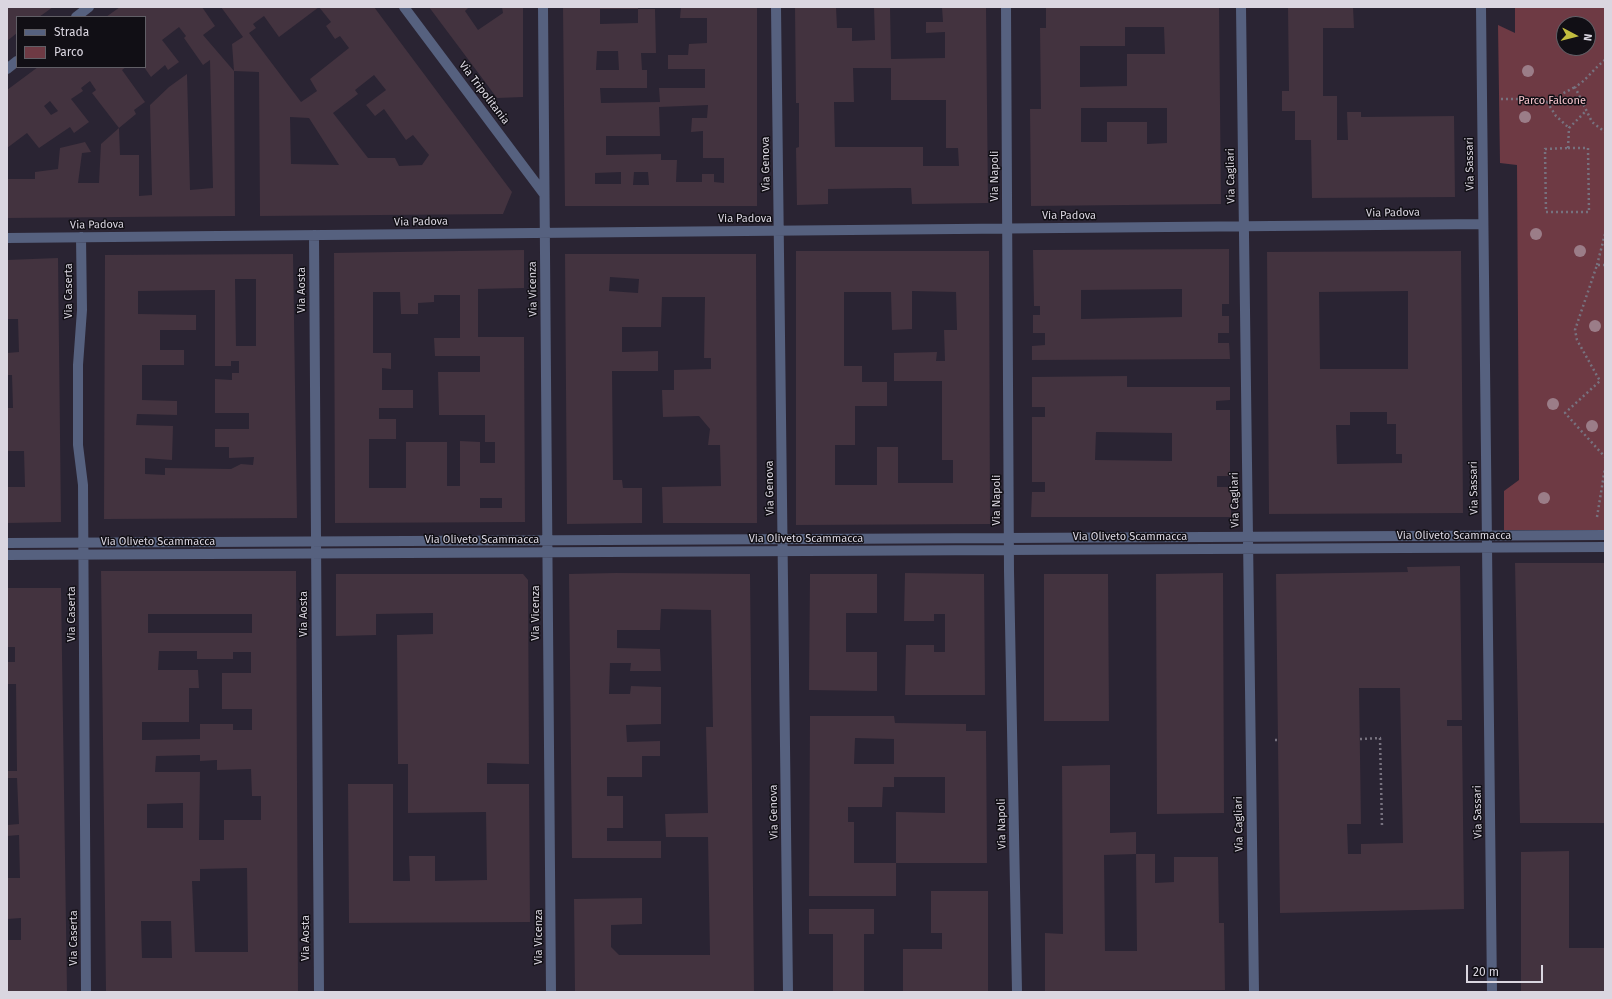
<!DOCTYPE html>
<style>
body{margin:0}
#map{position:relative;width:1612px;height:999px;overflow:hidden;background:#2a2433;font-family:"Fira Sans",sans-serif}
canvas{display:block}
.frame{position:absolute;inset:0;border:8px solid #dad6e0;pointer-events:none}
.legend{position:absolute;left:16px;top:16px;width:130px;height:52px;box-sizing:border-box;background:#110f15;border:1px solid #615f66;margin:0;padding:5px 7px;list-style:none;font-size:12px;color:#dad6e0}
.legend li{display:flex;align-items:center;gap:8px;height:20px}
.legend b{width:20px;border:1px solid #615f66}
.north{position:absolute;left:1556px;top:16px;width:40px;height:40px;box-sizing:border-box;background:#110f15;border:1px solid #615f66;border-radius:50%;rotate:97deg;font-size:11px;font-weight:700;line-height:16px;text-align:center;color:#dad6e0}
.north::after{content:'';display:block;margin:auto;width:14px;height:18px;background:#c2bd3f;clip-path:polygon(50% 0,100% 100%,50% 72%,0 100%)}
.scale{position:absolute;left:1466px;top:965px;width:77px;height:18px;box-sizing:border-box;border:2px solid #dad6e0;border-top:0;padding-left:5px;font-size:12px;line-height:14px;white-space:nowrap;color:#dad6e0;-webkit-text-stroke:3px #110f15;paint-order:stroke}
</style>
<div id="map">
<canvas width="1612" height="999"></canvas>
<div class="frame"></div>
<ul class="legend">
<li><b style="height:5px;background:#56617f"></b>Strada</li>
<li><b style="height:11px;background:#6e3a44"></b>Parco</li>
</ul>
<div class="north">N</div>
<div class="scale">20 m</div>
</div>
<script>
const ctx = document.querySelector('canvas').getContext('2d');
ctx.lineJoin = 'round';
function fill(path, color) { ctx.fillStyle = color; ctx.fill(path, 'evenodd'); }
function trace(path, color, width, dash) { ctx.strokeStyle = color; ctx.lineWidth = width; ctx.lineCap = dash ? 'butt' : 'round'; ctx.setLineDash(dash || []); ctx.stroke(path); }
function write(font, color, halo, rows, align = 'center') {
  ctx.font = font + ' "Fira Sans",sans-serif'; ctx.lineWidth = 3; ctx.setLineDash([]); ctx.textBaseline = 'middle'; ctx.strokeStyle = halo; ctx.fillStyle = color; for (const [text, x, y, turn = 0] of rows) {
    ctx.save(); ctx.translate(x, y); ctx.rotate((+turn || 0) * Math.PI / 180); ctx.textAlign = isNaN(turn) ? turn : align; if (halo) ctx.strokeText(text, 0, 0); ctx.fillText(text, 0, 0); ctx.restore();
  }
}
fill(new Path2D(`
 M1515,7h90v523h-101v-39l15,-11 -2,-315 -17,-2 -2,-138 17,8zM1564,24h24v24h-24z`), '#6e3a44');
fill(new Path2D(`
 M7,7h46l-14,10h-22v16l-10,8z
 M120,7h82l13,19 -12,9 31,36 1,145 -228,2v-39h28v-7l23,-3 2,-21 25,-6 6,10 -9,1 -4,30h21l2,-39 18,-16 1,27h19v41l13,-1 -2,-90 19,-18 18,-13 3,116 23,-2 -3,-128 -7,5 -19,-27 2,-2 -7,-9 -17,13 17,22 -11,8 -3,-5 -14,12 -7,-10 1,-50h-39z
 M221,7h153l138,185 -9,22 -243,2 -1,-144 -25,-1 -2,-27 11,-7zM319,7l12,15 -5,4 9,13 5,-3 9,12 -39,31 7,12 -16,11 -52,-69 7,-5 -3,-4 11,-8 15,21zM374,75l12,15 -20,15 9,11 9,-7 22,31 7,-5 16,20 -7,10 -23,1 -4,-8h-27l-35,-45 25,-19 -3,-4zM290,117l19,1 30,47 -48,-1z
 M429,7h40l-4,4 13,19 25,-17 -1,-6h21v90l-26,1z
 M563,7h75v2h-38v15l38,-1v-14h17l1,44h-15l1,17h5v18h-47l1,15 59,-1 -1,-14h46v-19h-37v-14h20l1,-11 18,-1v-25h-27l1,-11h76v199h-192zM597,51h21l1,19h-23zM708,105l-1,13h-15l-1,14 12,-1v27h21v25l-10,-1v-8h-12v8h-26l1,-22h-16v-6l-55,1v-19h54l-1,-29zM621,172v12h-26v-11zM634,172h14l1,13h-16z
 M795,7h41l1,21h15v13l23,-1 -1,-33h16l1,52 54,-1v-26l-19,1v-11h17l-1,-15h44l2,196 -76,1 -1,-16h-11l-72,1v15l-31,1 -1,-57 3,-1v-44h-3zM853,68h38v32h55v48h12l1,18h-36v-19h-88l-1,-45h20z
 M1046,7h173l2,197 -190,2 -1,-97h11l-1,-81h6zM1125,27h39l1,27h-38v32l-47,1v-41h45zM1081,108h86v35l-20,1v-22h-40v20h-26z
 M1288,7h65l1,21h-31v68h14v44h11l-1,-28h14v5l93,-1 1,81 -143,1 -1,-58h-16v-29h-13v-20h7z
 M38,67h88l-4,3 23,32 -11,8 2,4 -17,14 -27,-35 4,-3 -6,-9 -9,7 2,3 -12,8 18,23 -15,11 -4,-6 -31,21 -12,-15 -20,15v-58zM50,101l8,10 -7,4 -7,-9z
 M1229,249v55h-7v12h7v17h-11v10h11l1,16 -198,1v-14l13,-1v-12h-12v-18h7v-9h-6l-1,-56zM1182,289v28l-101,2v-29z
 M524,250v38l-46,1v48h46l1,185 -190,1 -1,-270zM373,292h27l1,22h17v-11l16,-1v-7h26v43h-26l1,18h45v16h-42l1,43h46v27h10v21h-15v-21l-20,-1v45h-13v-44h-41v46h-37v-49h27v-20h-17v-11h34v-18h-31v-22l9,1v-16h-18zM480,498h22v10h-22z
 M796,251h193l1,273 -194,1zM912,291l44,1 1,38h-13l1,31h-9l1,-9 -43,1v28h48v79h11v23h-55v-36h-21v38h-42v-40h20v-39h32v-24h-25v-16h-18v-74h47l1,38 20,-1z
 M1461,251l2,262 -194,1 -2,-262zM1408,291v78h-88l-1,-77zM1350,412h37v12h9v30h6v9l-65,1 -1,-39h14z
 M293,254l4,264 -193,1 1,-264zM235,279h21v67h-20zM215,290v76h16v-5h8v12h-7v7l-17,-1v34h34v16h-34v18h14v11l25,-1 -1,8 -12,-1 -10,5 -66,-1v7l-20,-1v-16l27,2 1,-34 -37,-1 1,-11 40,1v-14l-35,-1v-35h42v-15h-24v-20h36v-15l-58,-1v-23z
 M565,254h191l1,269h-94l-1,-36 59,-1 -1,-41h-12l2,-16 -11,-13 -36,1 -1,-27h12v-20l37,-1v-11h-7l1,-61h-43l-1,30h-39v25l36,-1v20h-46l1,109h9l1,8h19v35l-75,1zM610,277l29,2 -1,14 -29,-2z
 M58,258l3,264 -54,1v-36h18l-1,-36h-17v-43h6l-1,-33h-5v-22l12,-1 -1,-33h-11v-59z
 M1127,376v11h103v13l-14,1v9h14v66h-13v11h14v30h-200l1,-25h13v-10h-13v-65h13v-10h-13v-30zM1096,432l76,1v28l-77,-1z
 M1515,563h90v260h-85z
 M1460,566l2,154h-15v6h15l2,183 -184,4 -4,-339 132,-2 -1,-5zM1359,688h41l3,155 -42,1v10h-13l-1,-30h14z
 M101,571h195l2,421h-192zM148,614h104v19h-104zM159,651h38v8h36v-7h18v21h-29v36h30v21h-19v-6h-33v15l-58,1v-18h47v-34h10l-1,-18h-40zM200,755v6l17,-1v10l34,-1 1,27h9v24h-37v20h-25l1,-68h-45l1,-16zM183,803v25h-36v-24zM247,868l1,84h-53l-3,-71h8v-12zM141,921h30l1,37h-30z
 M616,573l134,1 4,418h-179l-1,-93 68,-1v26l-31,1v22l8,8h91l-2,-118h-42l-1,-23 43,-1 -2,-86h7l-2,-117 -50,-1 -1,21h-43v18l43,1 1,22h-31l1,-8h-21l-1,31h21l1,-8 30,1v37l-35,1 1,17 33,-1v15h-18v21h-35v19h16v32h-16v13h54v17h-89l-3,-284z
 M905,573l79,1 1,121h-80l1,-50h28v7h11v-38h-11v7h-30z
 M1223,573l1,240 -67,1 -1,-240z
 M336,574h187l5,6 1,184 -42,-1v21h42l1,138 -181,1 -1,-139h45v97h17l-1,-25h26v25l52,-1 -1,-68 -78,1v-49h-10l-1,-129 36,-1v-21l-57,1v21l-40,1z
 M810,574h67v39h-31v39h31v39l-68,-1z
 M1044,574h64l1,147h-65z
 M7,588h54l6,404h-60v-52h14v-22l-14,1v-41h13l-1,-43 -12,1v-11l12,-1 -2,-46h-10v-7h10l-1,-87h-9v-22h8v-15h-8z
 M810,716h84l1,7 71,1v7h20l1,132h-91v-51l49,1v-36h-51v10h-11l-1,20h-34v15h6v41h42v33h-87zM855,738l39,1v25h-40z
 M1110,765v68l26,-1v22l-32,1 1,96h32l-1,-97h19v29l19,-1v-25h44l1,66h5l1,67 -180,1v-58l18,1 -1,-168z
 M1569,851v97h36v44h-84v-140z
 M931,891h57v101l-85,-1v-42h39v-16h-11z
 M809,909h65v25h-10v58h-31v-58h-24z`), '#43333f');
trace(new Path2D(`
 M1605,60c-11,8 -19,21 -30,27l17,35 13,10
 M1501,99h30l16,3 28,-15
 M1547,102l9,14 13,12
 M1568,148h20l1,64h-43l-1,-63z
 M1568,148l1,-20 17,-17
 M1597,265l8,-31
 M1605,265h-8l-22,65 2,10 23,41 -35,32 40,44
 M1597,517l8,-49
 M1360,739l20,-1 2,89
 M1275,740h3`), '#77727f', 2.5, [2, 3]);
trace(new Path2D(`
 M404,7l140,187
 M543,7l8,985
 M776,7l12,985
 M1006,7l3,564 8,421
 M1241,7l13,985
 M1481,7l11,985
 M76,17l13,-10
 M7,69l10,-8
 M314,235l5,757
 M81,237l1,73 -4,55v80l5,40 3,507
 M7,238l1476,-14
 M7,543l1598,-8
 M7,555l1598,-8`), '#56617f', 10);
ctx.fillStyle = '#9b7d88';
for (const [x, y] of [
 [1528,71],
 [1525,117],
 [1536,234],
 [1580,251],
 [1595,326],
 [1553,404],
 [1592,426],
 [1544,498]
]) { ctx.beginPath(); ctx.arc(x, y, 6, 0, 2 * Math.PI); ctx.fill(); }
write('11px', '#dad6e0', '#110f15', [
 ["Via Tripolitania",484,93,53],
 ["Via Genova",766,164,-91],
 ["Via Sassari",1470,164,-91],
 ["Via Napoli",995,176,-90],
 ["Via Cagliari",1231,176,-91],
 ["Via Padova",1393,213,-1],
 ["Via Padova",1069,216],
 ["Via Padova",745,219],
 ["Via Padova",421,222,-1],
 ["Via Padova",97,225,-1],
 ["Via Vicenza",533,289,-91],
 ["Via Aosta",302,290,-90],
 ["Via Caserta",69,291,-90],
 ["Via Genova",770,488,-91],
 ["Via Sassari",1474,488,-91],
 ["Via Napoli",997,500,-90],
 ["Via Cagliari",1235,500,-91],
 ["Via Oliveto Scammacca",1454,536],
 ["Via Oliveto Scammacca",1130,537],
 ["Via Oliveto Scammacca",806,539],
 ["Via Oliveto Scammacca",482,540],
 ["Via Oliveto Scammacca",158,542],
 ["Via Vicenza",536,613,-90],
 ["Via Caserta",72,614,-90],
 ["Via Aosta",304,614,-90],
 ["Via Genova",774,812,-91],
 ["Via Sassari",1478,812,-91],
 ["Via Napoli",1002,824,-91],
 ["Via Cagliari",1239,824,-91],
 ["Via Vicenza",539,937,-90],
 ["Via Caserta",74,938,-90],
 ["Via Aosta",306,938,-90]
]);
write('11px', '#f8c6ce', '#110f15', [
 ["Parco Falcone",1552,101]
]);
</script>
